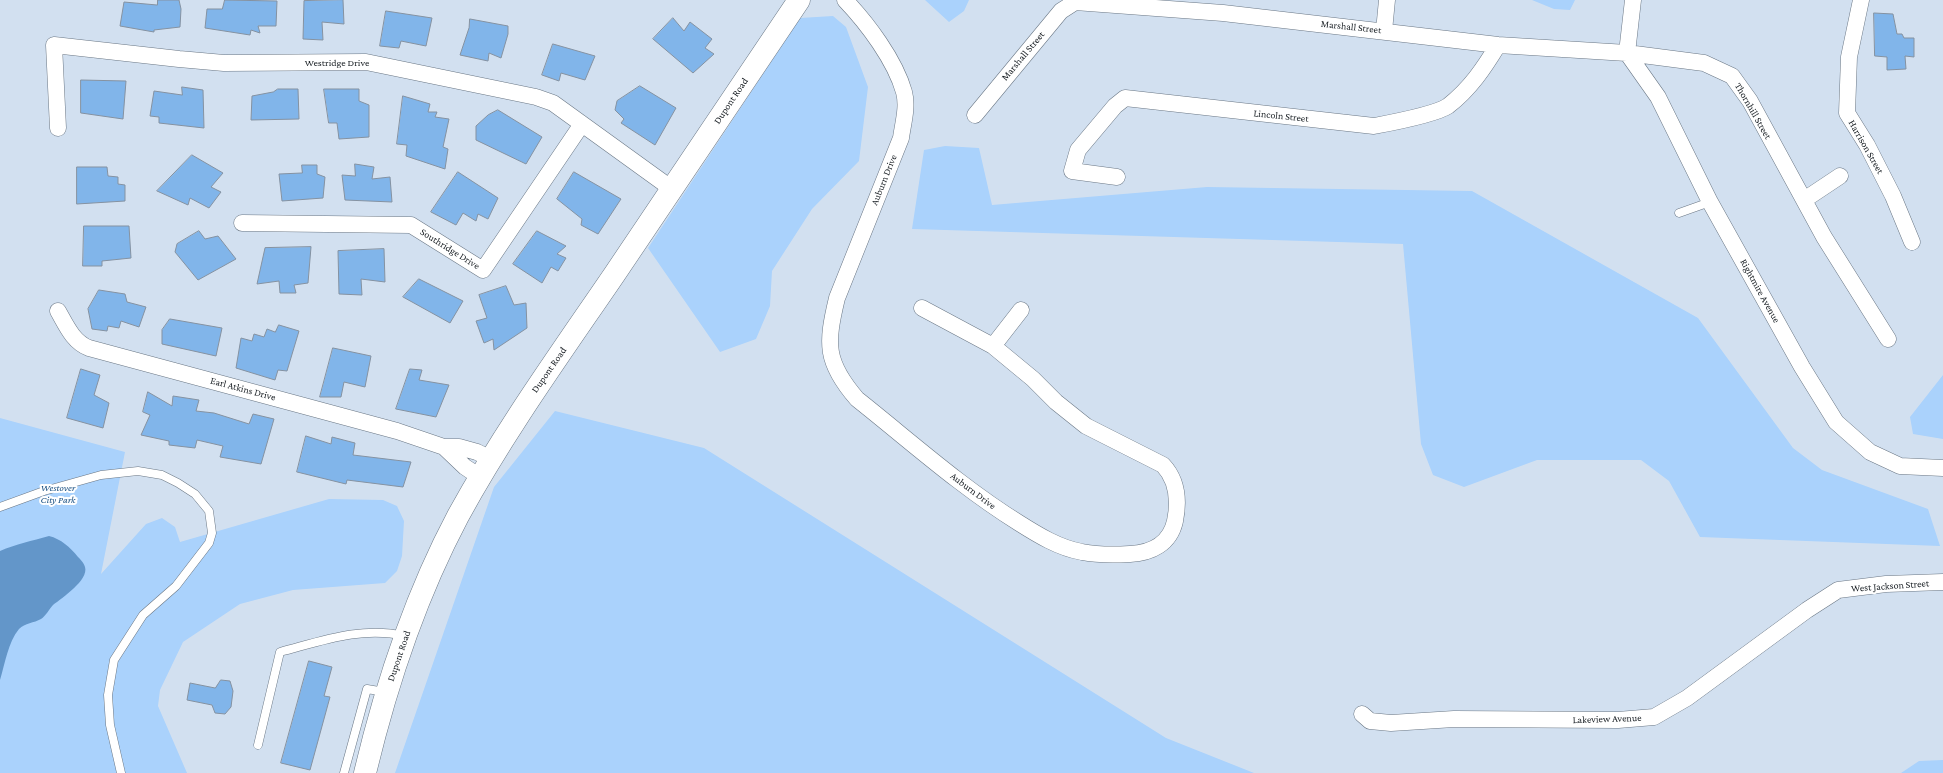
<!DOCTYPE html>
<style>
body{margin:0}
canvas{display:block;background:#d2e0f0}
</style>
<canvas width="1943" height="773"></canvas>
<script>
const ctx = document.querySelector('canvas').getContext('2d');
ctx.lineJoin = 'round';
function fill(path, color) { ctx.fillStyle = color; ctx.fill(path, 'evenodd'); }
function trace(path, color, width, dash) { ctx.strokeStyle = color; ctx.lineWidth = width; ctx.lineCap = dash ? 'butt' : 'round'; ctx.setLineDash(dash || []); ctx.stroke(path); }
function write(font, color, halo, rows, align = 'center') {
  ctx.font = font + ' "Crimson Pro",serif'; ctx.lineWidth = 4; ctx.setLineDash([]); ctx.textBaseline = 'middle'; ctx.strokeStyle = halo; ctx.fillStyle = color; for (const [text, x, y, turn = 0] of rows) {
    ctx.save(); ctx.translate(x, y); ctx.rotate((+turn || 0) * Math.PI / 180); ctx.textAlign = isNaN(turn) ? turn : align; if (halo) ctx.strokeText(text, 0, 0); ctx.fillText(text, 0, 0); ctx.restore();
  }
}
fill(new Path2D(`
 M925,0h44l-5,11 -15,11z
 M1532,0h43l-5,10 -16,-1z
 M833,16l13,11 22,60 -9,74 -47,48 -40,62 -2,35 -14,33 -36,13 -72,-104 152,-230z
 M945,146l34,2 13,57 215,-18 265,4 226,127 95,130 29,22 106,39 12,37 -240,-9 -31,-56 -28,-21h-104l-73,27 -31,-12 -12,-31 -18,-200 -491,-15 12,-79z
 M1943,375v64l-30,-5 -3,-17z
 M555,411l149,37 462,290 88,35h-859l99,-286z
 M0,418l125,34 -24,122 45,-50 16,-6 13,9 5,15 149,-43 54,1 14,6 7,15 -2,35 -5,15 -12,12 -92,7 -53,14 -57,38 -23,48 -2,16 29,67h-187z
 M1943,760v13h-42l18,-12z`), '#aad2fc');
fill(new Path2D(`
 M49,536c12,3 21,11 29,21 2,2 6,6 7,10 4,13 -23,31 -32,38 -4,4 -7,11 -12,14 -7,4 -16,4 -22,10 -11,13 -14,35 -19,51v-129c16,-7 32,-10 49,-15z`), '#6396c9');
const building = new Path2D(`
 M158,0h21l2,9 -1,18 -26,3v2l-34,-6 4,-24 33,3z
 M225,0l52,1 -1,25h-18l2,7 -9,-3 -1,5 -45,-7 2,-19h15z
 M343,0l1,24 -22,-2 1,18 -20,-1 1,-38z
 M386,11l46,7 -6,28 -25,-5 -2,7 -19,-2z
 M1874,13l19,1 4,20h5l2,4h10v19l-9,-1 1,13 -19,1v-13l-12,-1z
 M673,18l11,13 6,-9 22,17 -7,9 9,6 -21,19 -40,-34z
 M470,19l38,7v8l-7,24 -12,-5 -1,8 -28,-6 9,-27z
 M553,44l42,12 -10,24 -24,-7 -2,8 -17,-6z
 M81,80l45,1 -3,38 -42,-6z
 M640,86l36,22 -21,37 -34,-22 3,-4 -9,-9 2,-9z
 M182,87l21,3 1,38 -45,-5v-6l-9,-1 4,-25 28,4z
 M278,89h20l1,30 -48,1 1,-24 21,-4z
 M324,89h35v12l10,4v32l-30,2 -2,-16h-8z
 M403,96l27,8 -2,8h9l-2,5 14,2 -6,28 5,2 -3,20 -39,-13 1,-11 -10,-1z
 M498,110l44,27 -16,27 -50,-24v-14l12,-11z
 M192,155l31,18 -12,14 10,5 -12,16 -19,-10 -2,7 -31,-14z
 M355,164l19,3 -2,12 18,-2 2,25 -47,-2 -3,-25 13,1z
 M302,165h15v9l8,3 -2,21 -41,3 -3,-27 23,-1z
 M77,167h30l1,9 10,1v7l7,1v16l-48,3z
 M458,172l40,26 -10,21 -10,-5 -2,7 -13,-8 -7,12 -25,-13z
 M574,172l47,27 -23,35 -17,-9 1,-6 -25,-20z
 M84,226h45l2,32 -29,3v5h-19z
 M199,231l6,8 13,-3 18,23 -38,21 -23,-28 2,-8z
 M537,231l29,15 -9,8 9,4 -8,13 -7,-4 -9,16 -29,-19z
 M311,247l-3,36 -14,2 2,8h-16l-1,-12 -22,3 8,-36z
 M384,249l1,33 -24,-3 1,16 -23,-1 -1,-43z
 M419,279l44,22 -13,22 -47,-26z
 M506,286l8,19 12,-2 1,25 -33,22 -1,-11 -9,4 -8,-22 11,-3 -8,-23z
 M99,290l26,4 2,8 19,5 -7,20 -18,-6 -2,7 -11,-2 -1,5 -15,-2 -4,-20z
 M170,319l52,9 -6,28 -54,-12v-14z
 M279,325l20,6 -12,40 -9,-1 -3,10 -39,-12 5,-30 11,3 2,-7 10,3 3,-8 8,3z
 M333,348l38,8 -6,31 -21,-5 -3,15h-21z
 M81,369l19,6 -6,20 15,8 -6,25 -36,-10z
 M410,369l12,1 -3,10 30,5 -13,32 -40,-8z
 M148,392l24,14 1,-10 26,4 -3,11 18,2 35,11 4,-10 21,5 -13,45 -41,-7 3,-11 -26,-6 -2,8 -26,-3v-4l-28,-6 9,-20 -7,-3z
 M306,436l25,8 1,-7 23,6 -2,12 58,7 -8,25 -56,-7 -1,4 -49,-12z
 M309,661l23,6 -8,29 6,1 -20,73 -29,-7z
 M221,680l9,1 3,10 -2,16 -6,7 -10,-1 -3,-8 -25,-5 3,-17 25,5z`);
fill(building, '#81b5ea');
trace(building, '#8592a1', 1);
const lane = new Path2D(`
 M1679,213l31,-11
 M0,507l44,-16 57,-16 37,-4 24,4 16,8 17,11 14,17 3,22 -3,10 -33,43 -33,29 -29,45 -6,35 2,30 11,48
 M258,745l22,-93c42,-11 81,-26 125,-16
 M344,773l23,-84 18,3`);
const street = new Path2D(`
 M845,0c22,23 50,60 59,92 4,15 -1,31 -3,46l-64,160c-11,46 -12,64 20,101 53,42 104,88 162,124 19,12 40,25 63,29 15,3 33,3 48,2 21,-1 40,-10 45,-33 4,-20 3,-40 -12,-56l-77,-39 -30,-24 -23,-23 -40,-33 -71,-38
 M1861,0l-12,57 -2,56 20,32 26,51 19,46
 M1384,31l3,-31
 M1627,53l31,44 52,105 92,165 34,55 34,30 30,14 43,2
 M1627,53l6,-53
 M975,115l86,-104 14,-9 148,11 275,32 129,8 77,10 28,13 18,25 74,136 64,102
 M58,128l-4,-83 125,14 45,4 142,-1 170,35 17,6 119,86
 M1117,177l-45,-6 6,-21 37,-44 10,-8 249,28c16,-3 62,-12 74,-20 22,-17 36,-38 50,-61
 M1804,200l36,-24
 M242,223l169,2 72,45 99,-146
 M58,311c8,14 15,31 31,37l308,83 47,16h15l18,5 14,7
 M993,346l28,-36
 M444,447l21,20 15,10
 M1362,714l8,7 21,2 63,-4 164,1 36,-3 33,-19 120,-88 31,-20 48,-6 57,-2`);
const secondary = new Path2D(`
 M365,773c21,-88 50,-176 93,-257 46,-84 102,-162 156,-241 62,-92 123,-183 185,-275`);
trace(lane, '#6a7785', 9);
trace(street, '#6a7785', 17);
trace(secondary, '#6a7785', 23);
trace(lane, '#fff', 8);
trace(street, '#fff', 16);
trace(secondary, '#fff', 22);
write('10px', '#191f24', '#fff', [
 ["Marshall Street",1351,27,6],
 ["Marshall Street",1023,56,-50],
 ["Westridge Drive",337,63],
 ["Dupont Road",731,101,-56],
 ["Thornhill Street",1753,111,60],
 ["Lincoln Street",1281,116,6],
 ["Harrison Street",1866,147,60],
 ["Auburn Drive",884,180,-68],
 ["Southridge Drive",450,249,32],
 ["Rightmire Avenue",1760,291,61],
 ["Dupont Road",549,370,-55],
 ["Earl Atkins Drive",243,389,15],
 ["Auburn Drive",973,491,37],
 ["West Jackson Street",1890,586,-4],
 ["Dupont Road",399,656,-71],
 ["Lakeview Avenue",1607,719,-2]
]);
write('italic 10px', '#1b5183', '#fff', [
 ["Westover",58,488],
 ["City Park",58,500]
]);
</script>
